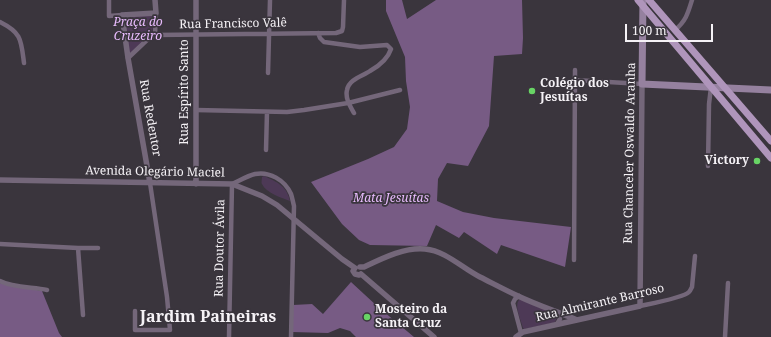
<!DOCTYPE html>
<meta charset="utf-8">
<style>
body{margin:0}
#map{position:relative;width:771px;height:337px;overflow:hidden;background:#3a353d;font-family:"Noto Serif",serif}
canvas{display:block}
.scale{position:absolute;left:625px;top:24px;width:88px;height:18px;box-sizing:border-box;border:2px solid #f5f2f6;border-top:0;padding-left:5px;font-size:12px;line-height:14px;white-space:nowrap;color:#f5f2f6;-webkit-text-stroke:3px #3a353d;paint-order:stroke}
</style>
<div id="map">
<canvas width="771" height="337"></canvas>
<div class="scale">100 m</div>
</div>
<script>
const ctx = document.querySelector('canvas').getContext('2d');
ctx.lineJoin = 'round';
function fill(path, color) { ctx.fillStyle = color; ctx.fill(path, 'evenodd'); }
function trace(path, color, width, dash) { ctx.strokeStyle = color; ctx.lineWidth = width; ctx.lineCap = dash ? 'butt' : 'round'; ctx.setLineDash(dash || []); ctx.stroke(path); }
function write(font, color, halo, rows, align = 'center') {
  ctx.font = font + ' "Noto Serif",serif'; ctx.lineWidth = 3.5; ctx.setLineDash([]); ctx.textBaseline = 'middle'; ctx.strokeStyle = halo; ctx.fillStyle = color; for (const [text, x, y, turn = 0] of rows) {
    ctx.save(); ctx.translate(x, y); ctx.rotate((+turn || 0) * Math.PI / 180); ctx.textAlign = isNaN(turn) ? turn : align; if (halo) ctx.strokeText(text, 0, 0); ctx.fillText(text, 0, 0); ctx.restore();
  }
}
fill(new Path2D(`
 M152,16c0,5 2,11 0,16 -3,7 -17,17 -23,23l-4,-31c4,-10 17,-8 27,-8z
 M264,176c13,6 23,10 26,25 -8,-3 -24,-8 -28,-17 -1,-1 0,-5 0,-7z
 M519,300h3l33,14 2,4 -2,4 -2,1 -29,6 -1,-1c-2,-8 -9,-22 -4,-28z`), '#4d3956');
fill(new Path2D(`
 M386,0h16l5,19 29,-19h86l1,38 -1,16 -28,2 -5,70 -21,40 -21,-3 -9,16 -1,22 26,11 31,6 77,9 -6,40 -64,-22 -4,9 -33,-22 -5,6 -23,-13 -9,21 -57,-1 -11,-5 -17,-16 -31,-42 57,-23 26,-12 13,-18 3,-22 -4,-26 -1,-24 -19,-46z
 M351,282l26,24 37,31h-58l-6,-6 -10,-3 -12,5 -36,-1 1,-27 19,-1 11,10z
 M0,283l42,8 17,42 3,4h-62z`), '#775b84');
trace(new Path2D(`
 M109,0v16l13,-1
 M0,22c22,11 21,18 24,41
 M675,30c11,-9 13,-17 17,-30
 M318,33l2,5 4,4 36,5 27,-2 4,4c-3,9 -12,17 -21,22 -7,5 -21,8 -23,19 -2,8 3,16 7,23
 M155,35l1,-22
 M128,58l19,-18 8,-5 181,-2 6,-2 1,-4 1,-27
 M268,73l2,-73
 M575,80l67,4
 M196,110l91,2 17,-2 44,-7 52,-13
 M266,150l1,-38
 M708,166l1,-62 2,-17
 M0,244l78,4h20
 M78,248l5,67
 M574,260l1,-190
 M0,281c13,7 33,6 47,9
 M519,296l-4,3 -2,4 8,30
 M640,306c9,-2 43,-8 49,-14 1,-1 2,-3 3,-5l3,-31
 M135,311v19h35l-3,-33 -17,-114
 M557,324l3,-5 -2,-7
 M229,337l3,-153c7,-3 15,-8 23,-10 14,-3 30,6 36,20 1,3 2,8 3,12l-3,131
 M725,337l3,-54`), '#74677a', 4.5);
trace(new Path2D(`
 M196,0v184
 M0,180l232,4 30,12 15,9 65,54 13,9
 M150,183l-22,-125 -6,-43 34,-2 -1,-13
 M360,267h4c19,-9 41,-20 61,-18 21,2 37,19 55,28 12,6 25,13 38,19 19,9 40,16 59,24
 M355,268l-2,3 2,3 4,1 2,-1
 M361,274l73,63
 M516,337l7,-5 117,-26 2,-222`), '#74677a', 5.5);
trace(new Path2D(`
 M643,0l-1,84 129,6`), '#95819f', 7);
trace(new Path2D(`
 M638,0l133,158
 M649,0l122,141`), '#af95bb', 7);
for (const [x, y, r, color] of [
 [532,91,4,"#68d465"],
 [757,161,4,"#68d465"],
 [367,317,4,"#68d465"]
]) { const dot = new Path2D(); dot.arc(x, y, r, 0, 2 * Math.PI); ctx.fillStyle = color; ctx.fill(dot); trace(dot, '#3a353d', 1.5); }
write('italic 12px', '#e9bcfe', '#3a353d', [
 ["Praça do",138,23],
 ["Cruzeiro",138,37],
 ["Mata Jesuítas",391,199]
]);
write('12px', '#f5f2f6', '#3a353d', [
 ["Rua Francisco Valê",233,24,-1],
 ["Rua Espírito Santo",185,92,-90],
 ["Rua Redentor",150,118,80],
 ["Rua Chanceler Oswaldo Aranha",630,153,-89],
 ["Avenida Olegário Maciel",155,172,1],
 ["Rua Doutor Ávila",220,248,-89],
 ["Rua Almirante Barroso",600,303,-13]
]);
write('bold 12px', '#f5f2f6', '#3a353d', [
 ["Colégio dos",540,84],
 ["Jesuítas",540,98],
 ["Victory",749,161,"right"],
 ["Mosteiro da",375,310],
 ["Santa Cruz",375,324]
], 'left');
write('bold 16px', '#f5f2f6', '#3a353d', [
 ["Jardim Paineiras",208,317]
]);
</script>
